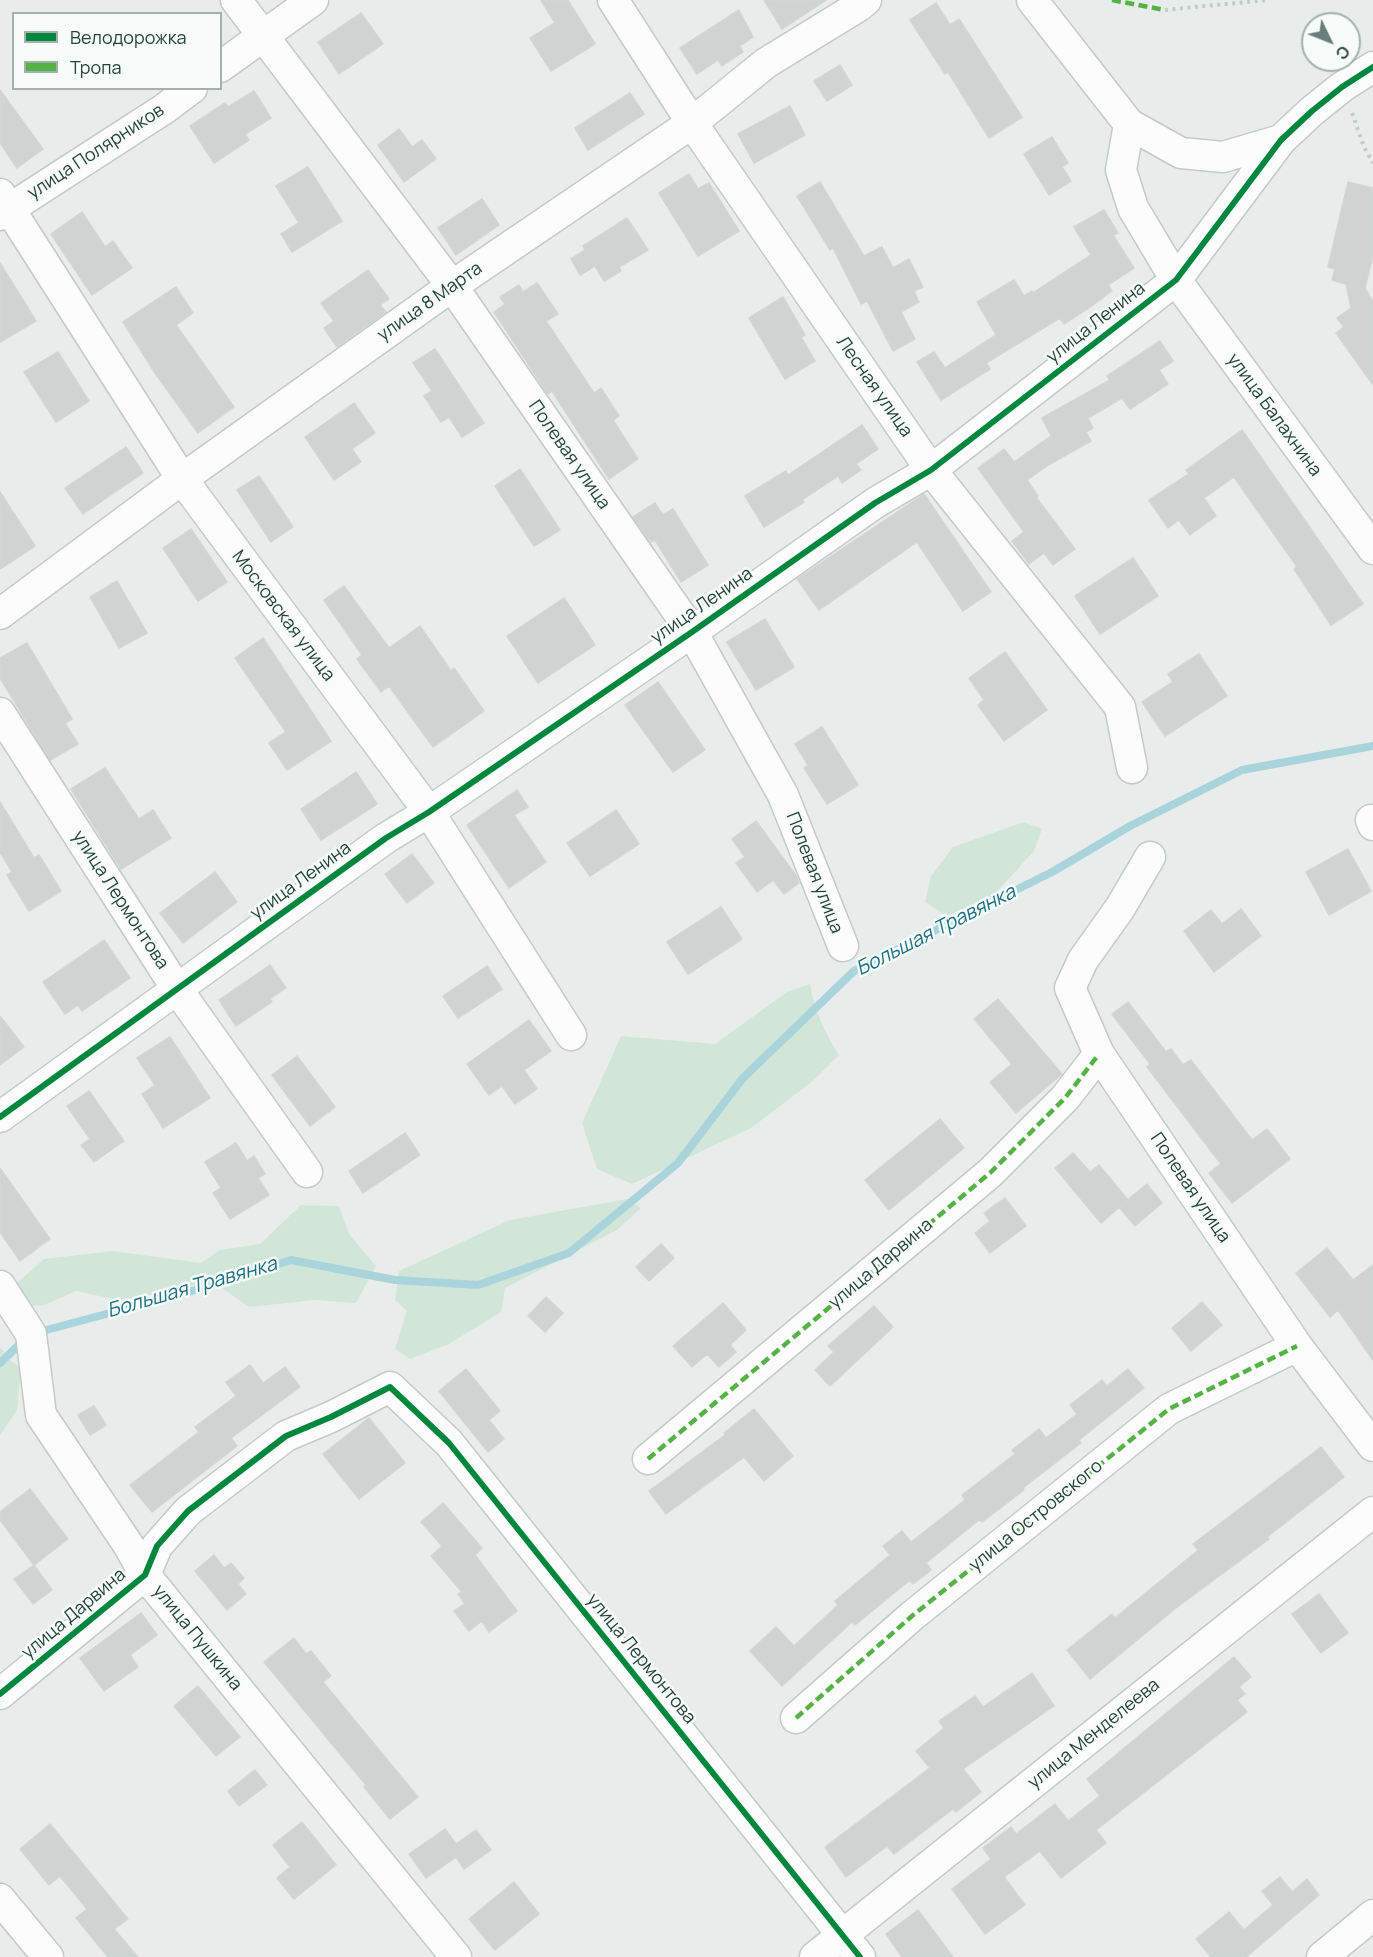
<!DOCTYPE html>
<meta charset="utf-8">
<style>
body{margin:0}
#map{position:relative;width:1373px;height:1957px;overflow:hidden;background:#e8edeb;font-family:Manrope,sans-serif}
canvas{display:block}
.legend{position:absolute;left:12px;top:12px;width:210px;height:78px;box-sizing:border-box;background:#f7fbf9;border:2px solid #a3b1ad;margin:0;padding:8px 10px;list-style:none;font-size:18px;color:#24423a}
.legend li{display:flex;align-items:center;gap:12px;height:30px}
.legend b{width:30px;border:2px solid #a3b1ad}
.north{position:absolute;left:1301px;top:12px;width:60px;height:60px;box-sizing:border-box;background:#f7fbf9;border:2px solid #a3b1ad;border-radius:50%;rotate:133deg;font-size:16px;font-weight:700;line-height:24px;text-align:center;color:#24423a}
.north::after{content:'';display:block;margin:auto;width:21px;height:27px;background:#697e78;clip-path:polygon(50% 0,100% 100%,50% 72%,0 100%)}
</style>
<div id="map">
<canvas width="1373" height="1957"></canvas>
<ul class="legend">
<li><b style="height:8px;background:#00873e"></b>Велодорожка</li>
<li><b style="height:8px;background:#55b346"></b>Тропа</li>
</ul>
<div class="north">С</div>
</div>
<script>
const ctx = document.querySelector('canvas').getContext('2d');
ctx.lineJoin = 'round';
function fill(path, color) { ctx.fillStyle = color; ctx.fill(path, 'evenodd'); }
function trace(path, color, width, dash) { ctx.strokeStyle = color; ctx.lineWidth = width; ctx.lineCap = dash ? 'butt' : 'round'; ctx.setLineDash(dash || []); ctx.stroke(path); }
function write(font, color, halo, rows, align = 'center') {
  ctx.font = font + ' Manrope,sans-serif'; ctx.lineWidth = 5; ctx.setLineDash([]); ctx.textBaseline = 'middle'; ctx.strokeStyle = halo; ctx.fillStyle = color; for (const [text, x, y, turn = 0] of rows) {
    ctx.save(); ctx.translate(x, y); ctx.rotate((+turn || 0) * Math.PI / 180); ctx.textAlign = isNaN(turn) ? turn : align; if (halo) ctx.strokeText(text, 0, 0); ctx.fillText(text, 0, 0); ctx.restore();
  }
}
fill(new Path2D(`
 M1024,822l18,7 -8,22 -41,45 -46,20 -22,-14 6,-26 22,-29z
 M810,984c4,26 15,49 29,71l-26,26 -62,47 -119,56 -35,-15 -15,-46 39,-87 94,8 72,-52z
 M627,1199l14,9 -24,22 -112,58 -4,24 -52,32 -39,15 -15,-10 12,-38 -12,-11 4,-29 111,-51z
 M301,1205l38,1 10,28 27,32 -20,37 -41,-3 -66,7 -37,-26 -89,20 -47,-10 -34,15 -12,-1 -13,-22 27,-24 69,-8 88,12 19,-13 40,-6z
 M0,1347l12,15 9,5 -4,43 -17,25z`), '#d1e6d8');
trace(new Path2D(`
 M35,1333l154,-41 102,-32 104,20 83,5 91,-32 109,-90 65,-85 111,-107 200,-100 76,-45 112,-56 131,-24
 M0,1363l23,-22`), '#a9d4db', 8);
const building = new Path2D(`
 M541,0h27l27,44 -44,27 -21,-33 25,-15z
 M764,0h62l-44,29z
 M936,3l14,22 9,-6 63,98 -33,21 -41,-66 -3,2 -35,-54z
 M739,10l14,27 -13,9 3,6 -21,14 -4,-6 -21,14 -17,-26z
 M361,13l22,31 -44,30 -21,-32z
 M840,65l12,20 -25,16 -13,-20z
 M0,90l43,59 -26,19 -17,-25z
 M254,91l17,27 -26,16 4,6 -35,23 -24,-37 35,-23 3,4z
 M630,93l14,21 -56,36 -13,-22z
 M790,106l15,29 -51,28 -16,-29z
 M399,129l13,18 10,-7 14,19 -32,23 -26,-37z
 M1052,137l16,26 -6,4 9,14 -22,14 -25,-41z
 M308,167l34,54 -50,31 -11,-18 18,-11 -23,-37z
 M689,174l9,15 11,-6 30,48 -41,25 -39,-63z
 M820,182l44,74 18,-9 11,21 16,-9 14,28 -9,4 5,11 -18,10 14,27 -22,12 -26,-50 -6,3 -28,-56 -3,2 -33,-54z
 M1348,182l25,6v68l-8,32 8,14v83l-37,-52 8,-6 -7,-9 14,-10 -5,-24 -14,-4 3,-11 -7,-2z
 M482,199l17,26 -43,30 -18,-27z
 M1104,210l14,23 -5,2 21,33 -26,17 4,6 -22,16 -26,17 -4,-6 -74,45 4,6 -49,31 -24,-38 17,-10 11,16 51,-33 -19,-33 37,-22 10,16 8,-5 1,2 58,-38 -17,-28z
 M82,212l23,35 8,-6 19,27 -40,27 -41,-61z
 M627,218l21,32 -29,17 2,4 -17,10 -9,-15 -15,9 -9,-16 14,-9 -2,-4z
 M0,263l36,58 -36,21z
 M368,270l21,29 -9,6 6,7 -49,35 -13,-19 10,-7 -13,-18z
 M537,283l21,31 -12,7 48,72 7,-5 18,28 -6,4 25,39 -29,20 -57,-88 -4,3 -54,-82 11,-8 -5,-7 19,-12 4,7z
 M176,287l17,26 -17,12 58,82 -36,26 -43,-60 -32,-51z
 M783,297l22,38 -4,2 14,24 -30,18 -36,-61z
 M1160,341l13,20 -14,9 9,14 -38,25 -8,-11 -34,20 5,10 -7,4 5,9 -41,23 -23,16 11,16 -2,1 39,52 -22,16 -9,-12 -15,11 -17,-23 12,-9 -46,-64 26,-19 10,13 37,-26 -9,-18 68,-38 -3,-4z
 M435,349l49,74 -22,14 -13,-20 -8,5 -17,-26 8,-5 -19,-28z
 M58,352l31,49 -33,21 -32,-50z
 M354,403l21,30 -23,16 9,13 -27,18 -29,-43z
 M862,425l16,24 -22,15 5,6 -19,13 -4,-7 -36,24 2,2 -40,25 -19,-31 41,-25 2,4z
 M1242,430l121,174 -32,21 -37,-56 3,-2 -63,-90 -30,21 12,18 -26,19 -11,-15 -11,8 -19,-28 40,-26 -3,-4z
 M126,447l17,26 -60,41 -18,-26z
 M520,469l40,61 -26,16 -39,-60z
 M259,476l34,51 -22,15 -34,-52z
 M0,492l35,54 -35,23z
 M924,494l67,98 -28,19 -46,-69 -98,68 -22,-31z
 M655,503l8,12 10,-6 35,56 -27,17 -26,-42 -4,2 -18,-25z
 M191,529l36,53 -29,19 -35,-53z
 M1133,558l25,38 -58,38 -25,-38z
 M117,581l30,52 -28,15 -29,-51z
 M344,586l45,62 31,-22 31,45 3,-3 30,43 -51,36 -44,-61 -8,6 -24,-33 5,-4 -38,-55z
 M564,598l31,47 -57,38 -31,-47z
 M765,619l29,48 -38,23 -29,-48z
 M263,638l68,103 -44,29 -18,-27 17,-11 -51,-74z
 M27,643l45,76 -7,4 13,21 -28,16 -50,-82v-20z
 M1005,652l42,58 -43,31 -26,-36 6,-5 -15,-22z
 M1199,654l28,42 -62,40 -23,-34 31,-20 -5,-8z
 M658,682l47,68 -32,22 -48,-67z
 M822,727l36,58 -31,19 -23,-36 4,-3 -13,-21z
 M105,768l34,51 14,-9 18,28 -50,31 -50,-80z
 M356,772l21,32 -56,36 -20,-31z
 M517,790l11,17 -14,8 32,47 -37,26 -42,-63z
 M0,802l34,56 5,-3 22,36 -32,20 -22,-36 5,-3 -12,-20z
 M616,810l23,34 -49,32 -23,-33z
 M756,821l41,56 2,6 -15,11 -11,-14 -16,12 -21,-29 9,-6 -13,-18z
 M1348,849l23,42 -42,24 -23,-43z
 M412,854l22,29 -27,20 -22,-29z
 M215,872l22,30 -54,41 -23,-30z
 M721,907l21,32 -54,35 -21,-32z
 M1241,909l20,27 -47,36 -30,-41 27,-21 11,14z
 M104,940l26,38 -48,33 -4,-6 -13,9 -22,-32z
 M270,965l16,23 -16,11 2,3 -36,24 -17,-26z
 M487,966l15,23 -44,29 -15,-22z
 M998,999l64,75 -46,39 -26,-31 22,-18 -38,-45z
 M1128,1002l38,50 5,-3 12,16 8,-5 61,80 15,-11 23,30 -58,44 -23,-30 12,-9 -74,-97 3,-3 -38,-50z
 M0,1016l24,31 -24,18z
 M529,1020l22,31 -27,19 13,19 -22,15 -13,-18 -13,9 -22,-31z
 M170,1037l40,61 -47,30 -21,-34 13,-9 -18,-27z
 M297,1056l38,51 -25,19 -38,-51z
 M89,1091l35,50 -30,21 -13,-17 9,-6 -23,-33z
 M940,1119l24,29 -75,62 -24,-30z
 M405,1133l15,22 -57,38 -14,-22z
 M236,1143l11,18 7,-5 11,18 -7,4 11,17 -39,24 -17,-26 8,-5 -16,-26z
 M1073,1153l17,19 9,-7 29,35 -27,23 -46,-55z
 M0,1168l50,71 -30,22 -20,-29z
 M1147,1184l15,19 -27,23 -16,-19z
 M1005,1198l21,28 -36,27 -15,-20 15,-12 -6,-8z
 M661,1244l13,14 -25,23 -13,-14z
 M1327,1248l26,32 20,-15v95l-35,-50 -8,7 -34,-44z
 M546,1297l17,16 -18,19 -17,-16z
 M1202,1302l20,23 -31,26 -19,-23z
 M723,1303l23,27 -16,15 6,7 -17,15 -12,-13 -15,13 -19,-21z
 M874,1306l19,21 -63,59 -15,-16 19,-18 -6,-6z
 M250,1365l13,18 22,-16 15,20 -69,51 6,8 -85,66 -22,-27 69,-53 -4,-5 41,-31 -10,-14z
 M466,1369l34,42 -11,9 15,19 -16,13 -49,-61z
 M1128,1369l16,19 -65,52 2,3 -58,45 1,2 -42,32 -2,-3 -54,44 5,7 -18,14 -3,-4 -55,45 -3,-3 -70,64 -32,-35 26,-24 18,19 44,-41 -3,-4 55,-46 -7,-9 19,-15 9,11 54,-42 -3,-5 53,-41 -3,-4 27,-21 7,9 31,-24 -7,-9 32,-25 5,6z
 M94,1406l12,19 -16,10 -12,-20z
 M754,1409l39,47 -29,25 -20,-24 -78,57 -17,-23 76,-56 -1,-2z
 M369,1418l36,45 -46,36 -36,-45z
 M1321,1447l23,30 -77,60 2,2 -93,69 -86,71 -23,-29 45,-36 3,4 81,-66 2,-2 -5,-6z
 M30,1489l38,50 -34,26 -34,-45v-8z
 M443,1503l39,45 -7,7 42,56 -28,21 -7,-11 -13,10 -15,-20 11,-7 -7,-10 4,-2 -31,-36 11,-10 -21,-24z
 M214,1555l10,13 7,-5 13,15 -6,6 8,10 -19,16 -32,-39z
 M34,1565l18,25 -19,14 -19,-25z
 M1319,1594l29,39 -27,20 -29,-39z
 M141,1613l16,22 -27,20 8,12 -34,24 -24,-33z
 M294,1638l12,16 5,-3 20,25 -8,6 95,115 -28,22 -26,-32 2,-2 -102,-123z
 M1234,1657l17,20 -12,10 6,7 -8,6 10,12 -151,118 10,13 -45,35 -21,-27 -36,26 21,28 -40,29 -33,-45 39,-30 -8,-11 28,-21 5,7 39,-30 13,17 32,-25 -13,-17z
 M1032,1673l22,33 -91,63 18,23 -25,20 -3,-3 -59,45 -7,-8 -41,31 -21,-30 105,-79 -14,-17 28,-23 -5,-7 36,-25 8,11z
 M198,1686l42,51 -24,19 -42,-50z
 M255,1770l12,15 -28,21 -11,-15z
 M302,1822l34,43 -42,34 -17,-21 13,-11 -17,-22z
 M50,1824l78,95 -14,10 24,28h-30l-32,-39 11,-9 -27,-33 -11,9 -29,-36z
 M445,1829l11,15 20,-14 15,20 -27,19 -8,-12 -30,21 -17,-24z
 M1280,1877l12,15 15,-13 12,16 -73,62h-35l-15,-18 33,-27 15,18 29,-25 -11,-14z
 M514,1882l25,32 -44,36 -26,-31z
 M918,1910l35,47h-51l-16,-23z`);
fill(building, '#cfd4d2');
trace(building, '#d1d6d4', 1.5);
const minor = new Path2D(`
 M236,0l216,286 240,346 91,163 60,151
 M613,0l79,123 239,347 189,237 12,61
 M1032,0l97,124 52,29 42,4 58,-17
 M220,67l93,-67
 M1129,124l-8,46 12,38 43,72 197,269
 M0,194l182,285 247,333 142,223
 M0,215l164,-106 28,-21
 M0,614l182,-135 270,-193 240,-163 74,-60 93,-57 7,-6
 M0,713l177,276 130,183
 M1371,820l2,5
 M1150,857l-30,51 -37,52 -13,28 29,66 198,292 76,100
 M0,1117l386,-279 43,-26 263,-180 183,-129 56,-33 245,-190 105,-140 31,-29 30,-24 31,-20
 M0,1286l31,48 10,81 88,131 16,29 311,382
 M648,1459l342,-286 75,-75 34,-44
 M0,1694l145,-119 12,-29 31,-35 98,-75 45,-19 59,-30 59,56 411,514
 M796,1718l116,-102 257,-207 128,-63
 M0,1899l48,58
 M815,1957l558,-445
 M1322,1957l51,-42`);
trace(minor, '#c5cac8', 33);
trace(new Path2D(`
 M1165,10l102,-10
 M1352,113l12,34 9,16`), '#c3ccca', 4, [3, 4.5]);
trace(minor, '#fcfcfc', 30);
trace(new Path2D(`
 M1112,0l53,10
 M648,1459l342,-286 75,-75 34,-44
 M796,1718l116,-102 257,-207 128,-63`), '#55b346', 4.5, [9, 4.5]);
trace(new Path2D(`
 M0,1117l386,-279 43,-26 263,-180 183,-129 56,-33 245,-190 105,-140 31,-29 30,-24 31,-20
 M0,1694l145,-119 12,-29 31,-35 98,-75 45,-19 59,-30 59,56 411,514`), '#00873e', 6);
write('18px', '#24423a', '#f7fbf9', [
 ["улица Полярников",96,152,-33],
 ["улица 8 Марта",430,302,-35],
 ["улица Ленина",1096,323,-38],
 ["Лесная улица",874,387,55],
 ["улица Балахнина",1274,415,54],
 ["Полевая улица",569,455,55],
 ["улица Ленина",702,606,-35],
 ["Московская улица",283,616,53],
 ["Полевая улица",814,873,69],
 ["улица Ленина",301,881,-36],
 ["улица Лермонтова",120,900,57],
 ["Полевая улица",1190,1188,56],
 ["улица Дарвина",881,1264,-40],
 ["улица Островского",1036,1516,-39],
 ["улица Дарвина",74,1614,-40],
 ["улица Пушкина",197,1638,51],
 ["улица Лермонтова",641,1659,51],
 ["улица Менделеева",1094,1734,-39]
]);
write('italic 20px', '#1c6f80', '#f7fbf9', [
 ["Большая Травянка",936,931,-27],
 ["Большая Травянка",192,1288,-16]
]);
</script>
